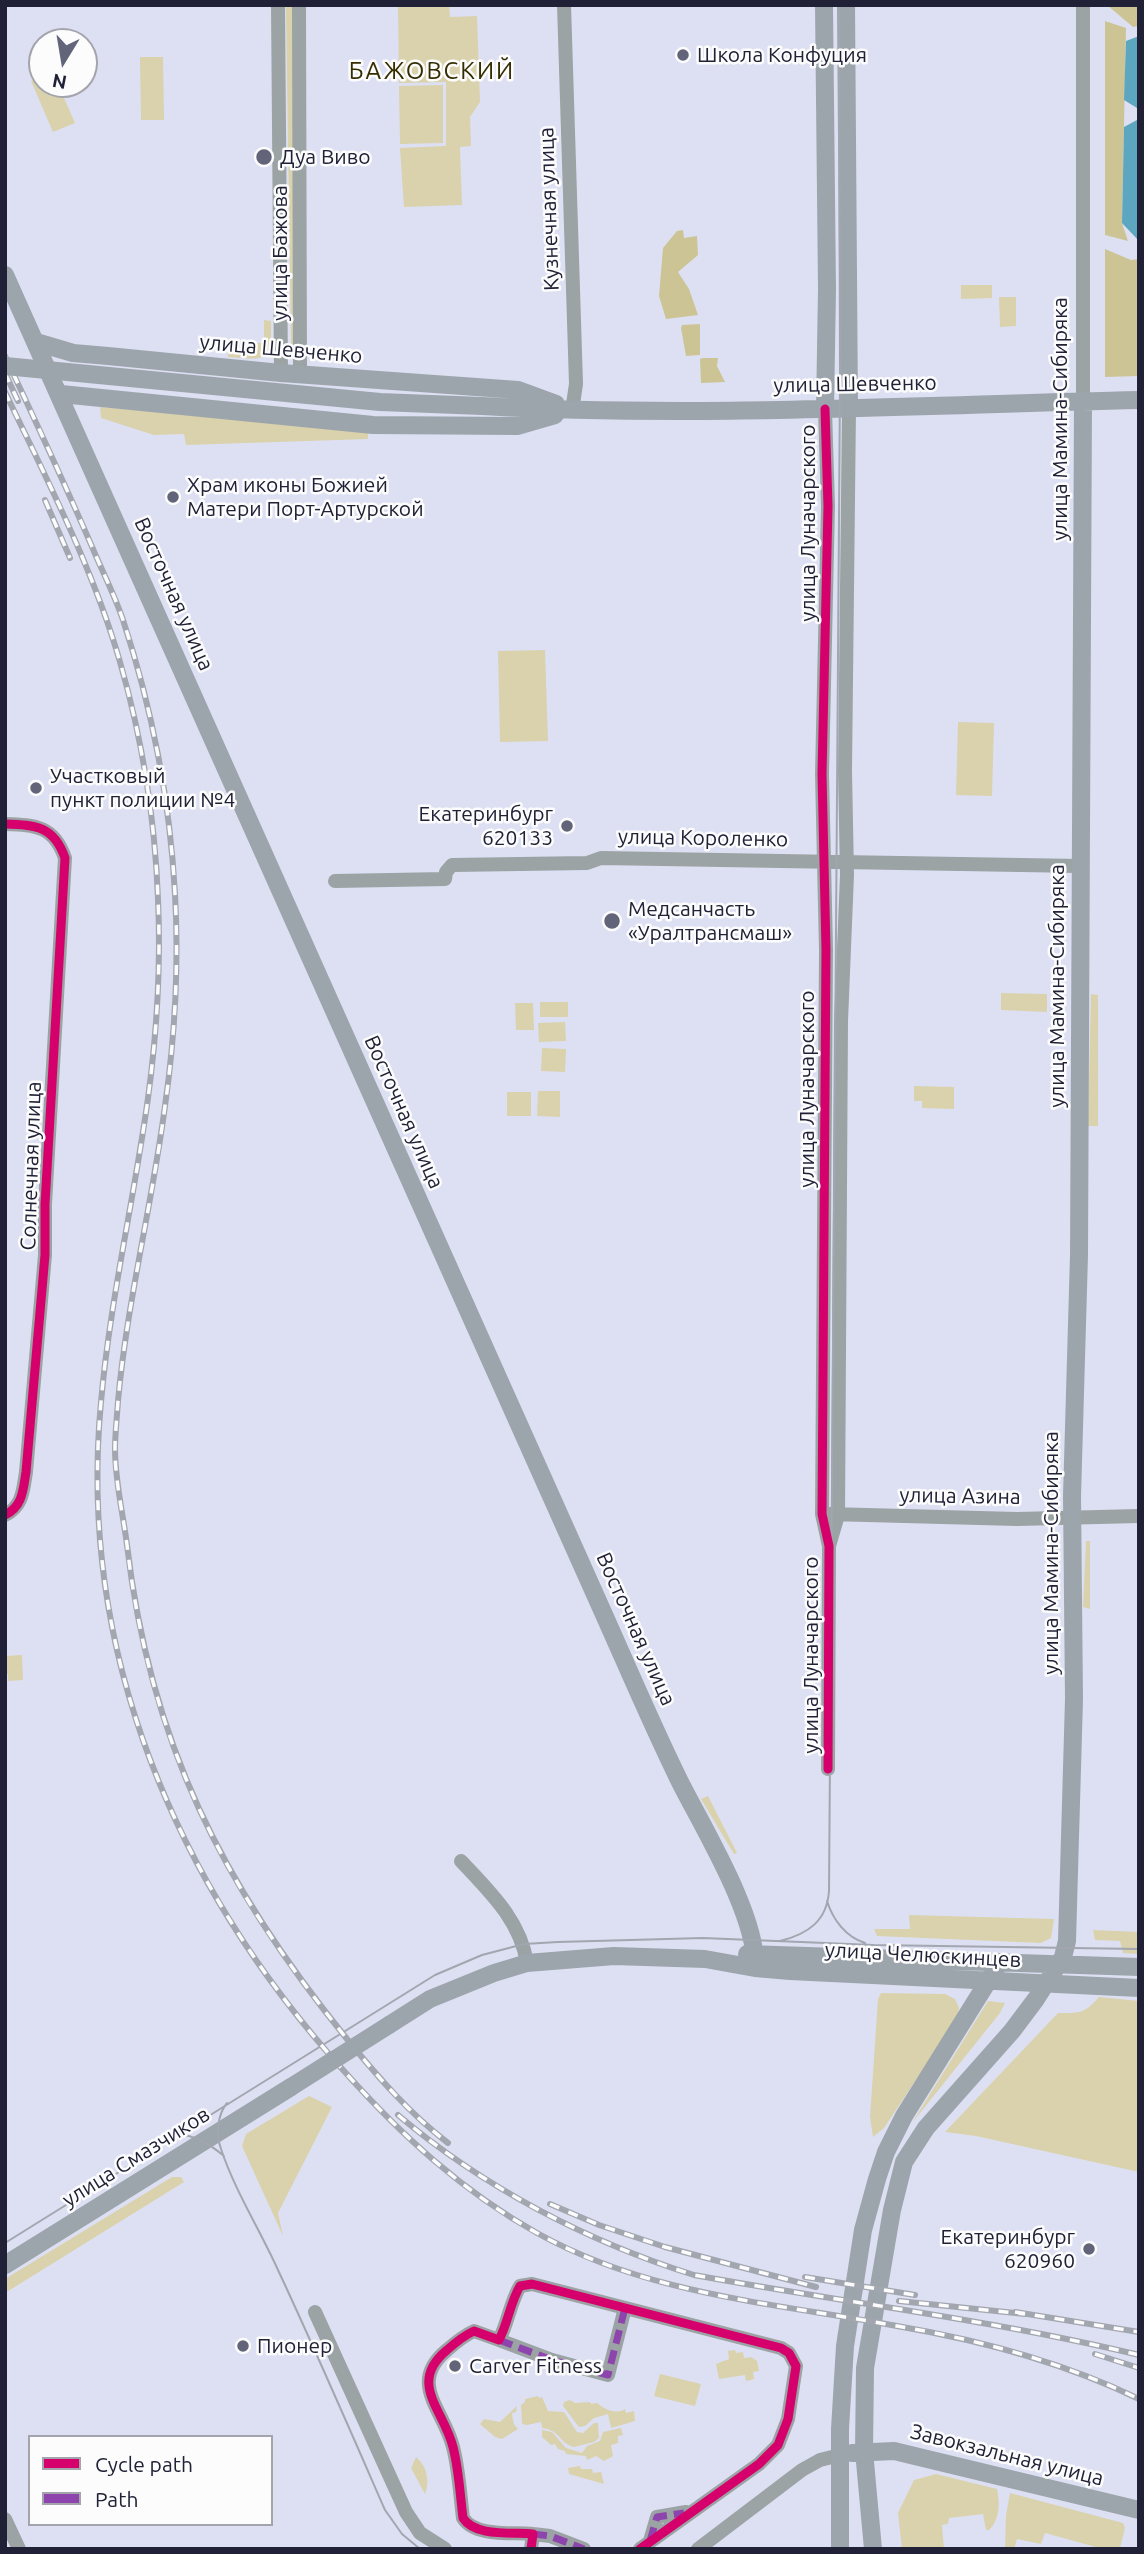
<!DOCTYPE html>
<meta charset="utf-8">
<style>
body{margin:0}
#map{position:relative;width:1144px;height:2554px;overflow:hidden;background:#dde0f3;font-family:Ubuntu,sans-serif}
canvas{display:block}
.frame{position:absolute;inset:0;border:7px solid #202137;pointer-events:none}
.legend{position:absolute;left:28px;top:2435px;width:245px;height:91px;box-sizing:border-box;background:#fcfcfc;border:2px solid #a4a4ad;margin:0;padding:9px 12px;list-style:none;font-size:21px;color:#202137}
.legend li{display:flex;align-items:center;gap:14px;height:35px}
.legend b{width:35px;border:2px solid #a4a4ad}
.north{position:absolute;left:28px;top:28px;width:70px;height:70px;box-sizing:border-box;background:#fcfcfc;border:2px solid #a4a4ad;border-radius:50%;rotate:191deg;font-size:19px;font-weight:700;line-height:28px;text-align:center;color:#202137}
.north::after{content:'';display:block;margin:auto;width:24px;height:32px;background:#626479;clip-path:polygon(50% 0,100% 100%,50% 72%,0 100%)}
</style>
<div id="map">
<canvas width="1144" height="2554"></canvas>
<div class="frame"></div>
<ul class="legend">
<li><b style="height:9px;background:#d6006c"></b>Cycle path</li>
<li><b style="height:9px;background:#8e44ad"></b>Path</li>
</ul>
<div class="north">N</div>
</div>
<script>
const ctx = document.querySelector('canvas').getContext('2d');
ctx.lineJoin = 'round';
function fill(path, color) { ctx.fillStyle = color; ctx.fill(path, 'evenodd'); }
function trace(path, color, width, dash) { ctx.strokeStyle = color; ctx.lineWidth = width; ctx.lineCap = dash ? 'butt' : 'round'; ctx.setLineDash(dash || []); ctx.stroke(path); }
function write(font, color, halo, rows, align = 'center') {
  ctx.font = font + ' Ubuntu,sans-serif'; ctx.lineWidth = 5; ctx.setLineDash([]); ctx.textBaseline = 'middle'; ctx.strokeStyle = halo; ctx.fillStyle = color; for (const [text, x, y, turn = 0] of rows) {
    ctx.save(); ctx.translate(x, y); ctx.rotate((+turn || 0) * Math.PI / 180); ctx.textAlign = isNaN(turn) ? turn : align; if (halo) ctx.strokeText(text, 0, 0); ctx.fillText(text, 0, 0); ctx.restore();
  }
}
fill(new Path2D(`
 M286,5h8l4,341h-7z
 M398,5h51l1,12 27,-1 3,86 -10,15 1,29 -11,1 2,58 -58,2 -4,-59 46,-2v-64l-47,1z
 M140,57h23l1,63h-23z
 M42,76v8h16l17,39 -22,9 -22,-51z
 M443,85v58l-43,1 -1,-58z
 M961,285h31v13l-31,1z
 M999,297h17v29l-16,1z
 M264,320l7,1c1,42 -5,39 -43,36v-14h36z
 M100,407l268,22v10l-182,6 -2,-11 -30,1 -53,-17z
 M545,650l3,91 -48,1 -2,-91z
 M958,722l36,1 -2,73 -36,-1z
 M1001,993l46,1v18l-46,-2z
 M1091,994l7,1v131h-10z
 M540,1002h28v15h-28z
 M515,1003h18l1,27h-18z
 M565,1022l1,19 -27,1 -1,-19z
 M542,1048l24,1 -1,23 -24,-1z
 M914,1086l40,1v22l-32,-1v-7h-8z
 M538,1091h22v26l-23,-1z
 M507,1092h24v24h-24z
 M1086,1541h4v68l-7,-2z
 M22,1655l1,25 -15,1v-7l-3,-1v-17z
 M708,1796l29,57 -3,1 -33,-55z
 M909,1915l145,4 -3,19 -10,5 -164,-7 -3,-7h36z
 M1093,1930l46,2v22l-16,-1 -3,-12 -25,-1z
 M881,1993l64,1 10,5 4,9 -2,10 -73,110 -11,9 -3,-20 8,-118z
 M1099,1997l40,4v171l-163,-36 -31,-4 113,-119c22,0 26,1 41,-16z
 M988,2001l17,2 -5,10 -88,110z
 M309,2096l23,11 -54,106 5,23 -41,-90 4,-12z
 M172,2177h9l3,5 -179,111v-14z
 M735,2350l1,3 7,-1 1,6 7,-1 6,4 2,10 -6,1 1,7 -8,2 -1,-6 -26,4 -3,-15 13,-5 -1,-8z
 M660,2374l41,10 -6,22 -41,-10z
 M538,2396l1,2 3,-1 6,14 16,1 13,20 6,1 11,-10h4l1,15 -5,4 -20,5c-15,-4 -14,-17 -32,-19l-1,-6 -14,3 -5,-1 -1,-19 4,-3v-3z
 M570,2400l5,3 15,-1 1,2 6,-1c7,6 18,12 28,6l1,4 8,-2 1,10 -24,7 -3,-14 -14,4 -9,8 -6,1 -16,-21 1,-4z
 M517,2406l-1,6 -4,1c1,9 1,11 6,16l-16,10 -7,-2 -15,-13 4,-5 16,3z
 M621,2428l2,7 -5,1v7l-7,2 2,11 -9,5 -8,-5 -9,4 -1,-4 -20,-2 -1,-3 -7,-2 -3,-5 -4,1 -9,-8v-7l10,2 14,16 16,5 5,-7 13,-5 3,-9z
 M416,2457c11,9 14,24 9,37l-14,-26z
 M580,2466l1,3h11l1,4 8,-1 3,12 -35,-10 -1,-6z
 M936,2474l61,15c3,13 3,31 -8,41h-3l-3,-16 -34,4 -1,6 -6,1 2,24h-42l-4,-36 16,-33z
 M1010,2493l113,30 2,5 -5,20 -17,1 -58,-16 -4,11 -24,-5 -3,10h-9l1,-34z`), '#d9d2ac');
fill(new Path2D(`
 M1107,5h32v21l-6,1z
 M1105,21l21,7 -4,195 6,18 -23,-6z
 M683,230l1,8 13,-2 1,19 -20,17 11,17 9,26 -32,4 -7,-23 4,-48 14,-17z
 M1105,249l26,11 8,-1v117l-34,1z
 M700,324v31l-14,1 -5,-28 1,-3z
 M703,358h15l-1,8 8,16 -24,1 -1,-24z`), '#ccc494');
fill(new Path2D(`
 M1139,36v205l-17,-18 2,-96 13,-7v-12l-13,-8 2,-59z`), '#5ca7bf');
trace(new Path2D(`
 M278,5l3,368
 M299,5l1,369
 M564,5l12,379 -4,27
 M1083,402v-397
 M825,409l3,97 -6,268 4,176 -4,564 7,32 -1,223
 M5,824c31,1 49,2 60,34l-20,346v51l-19,217c-3,18 -3,34 -21,43
 M335,881l110,-2 1,-7 6,-7 135,-2 14,-5 479,8
 M829,1514l188,5 122,-3
 M829,1546l9,-31 3,-494 6,-146 -2,-104 4,-363
 M461,1861c29,31 59,59 66,102
 M315,2312l91,200 14,21 25,16
 M499,2340l53,20 56,15 17,-67
 M5,2519l14,30
 M533,2534l17,2 34,13
 M650,2541l7,-24 29,-5
 M531,2549l2,-15c-21,-2 -58,3 -70,-16 -3,-23 -4,-48 -10,-71 -9,-37 -46,-64 -6,-97 9,-8 16,-14 27,-19l25,9c9,-17 11,-37 21,-54l12,-2 249,64 8,5 7,13 -8,53 -10,26 -19,19 -119,85
 M698,2549l104,-79 18,-10 20,-5`), '#9ca3a4', 14);
trace(new Path2D(`
 M824,5l3,284 -2,120
 M846,5l3,403
 M5,275c204,446 400,896 601,1344 24,54 47,108 73,161 24,48 79,137 76,188
 M36,342l37,11 35,3 173,17 237,17 38,14
 M61,394l312,31 144,1 38,-11
 M482,406c217,12 439,-1 657,-6
 M747,1954l392,13
 M389,2025l41,-26 64,-26 33,-10 87,-7 91,3 50,9 35,3 349,17
 M5,2265l286,-178
 M852,2453l42,-2 245,59
 M840,2549v-120l5,-83 18,-116 14,-51 9,-27 18,-36 96,-154
 M873,2549l-9,-98 1,-83 27,-158 12,-48 22,-34 86,-97 24,-32 27,-42 4,-16 7,-242 -2,-203 7,-241 4,-853`), '#9da5ac', 18);
trace(new Path2D(`
 M827,1901c6,19 19,36 38,42
 M780,1941c28,-7 47,-20 49,-50l11,-1509 -1,-377
 M227,2103c-10,12 -11,32 -6,46 14,42 39,81 57,121 37,79 72,160 107,240l17,24 18,15
 M174,2134c22,1 34,9 50,22
 M5,2243l430,-268 47,-20 42,-11 34,-2 145,-4 171,7 265,4`), '#a2a6af', 2);
const rail = new Path2D(`
 M5,356c30,64 60,128 88,193 10,24 22,47 30,71 29,88 47,182 52,274 4,71 0,142 -10,212 -13,99 -38,196 -47,295 -1,16 -3,33 -3,48 0,32 8,65 12,96 23,198 96,341 220,494 31,38 62,74 101,104
 M5,373l13,28
 M5,392c42,88 88,176 115,270 22,76 35,158 38,237 3,67 -1,133 -10,199 -14,102 -38,202 -47,304 -24,252 76,484 243,669 57,64 118,120 193,162 111,62 237,70 360,93 82,14 166,36 242,73
 M45,500l25,58
 M398,2115c85,72 190,127 296,160 148,27 299,45 445,80
 M550,2204l49,21 66,22 151,40
 M805,2277l110,18
 M899,2301l126,13
 M1015,2312l124,20
 M1095,2354l44,14`);
trace(rail, '#a2a6af', 6);
trace(rail, '#fcfcfc', 3.5, [10]);
trace(new Path2D(`
 M5,366l375,36 102,4
 M291,2087l98,-62`), '#9da5ac', 18);
trace(new Path2D(`
 M499,2340l53,20 56,15 17,-67
 M533,2534l17,2 34,13
 M650,2541l7,-24 27,-4`), '#8e44ad', 7, [14, 7]);
trace(new Path2D(`
 M825,409l3,97 -6,268 4,176 -4,564 7,32 -1,223
 M5,824c31,1 49,2 60,34l-20,346v51l-19,217c-3,18 -3,34 -21,43
 M531,2549l2,-15c-21,-2 -58,3 -70,-16 -3,-23 -4,-48 -10,-71 -9,-37 -46,-64 -6,-97 9,-8 16,-14 27,-19l25,9c9,-17 11,-37 21,-54l12,-2 249,64 8,5 7,13 -8,53 -10,26 -19,19 -119,85`), '#d6006c', 9);
for (const [x, y, r, color] of [
 [683,55,7,"#626479"],
 [264,157,9,"#626479"],
 [173,497,7,"#626479"],
 [36,788,7,"#626479"],
 [567,826,7,"#626479"],
 [612,921,9,"#626479"],
 [1089,2249,7,"#626479"],
 [243,2346,7,"#626479"],
 [455,2366,7,"#626479"]
]) { const dot = new Path2D(); dot.arc(x, y, r, 0, 2 * Math.PI); ctx.fillStyle = color; ctx.fill(dot); trace(dot, '#fcfcfc', 2.5); }
write('21px', '#202137', '#fcfcfc', [
 ["Школа Конфуция",697,55],
 ["Дуа Виво",280,157],
 ["Храм иконы Божией",187,485],
 ["Матери Порт-Артурской",187,509],
 ["Участковый",50,776],
 ["пункт полиции №4",50,800],
 ["Екатеринбург",553,814,"right"],
 ["620133",553,838,"right"],
 ["Медсанчасть",628,909],
 ["«Уралтрансмаш»",628,933],
 ["Екатеринбург",1075,2237,"right"],
 ["620960",1075,2261,"right"],
 ["Пионер",257,2346],
 ["Carver Fitness",469,2366]
], 'left');
write('21px', '#202137', '#fcfcfc', [
 ["Кузнечная улица",549,209,-92],
 ["улица Бажова",280,253,-90],
 ["улица Шевченко",281,349,5],
 ["улица Шевченко",855,384,-1],
 ["улица Мамина-Сибиряка",1060,419,-90],
 ["улица Луначарского",808,523,-90],
 ["Восточная улица",174,594,66],
 ["улица Короленко",703,838,1],
 ["улица Мамина-Сибиряка",1057,986,-90],
 ["улица Луначарского",807,1089,-90],
 ["Восточная улица",404,1112,66],
 ["Солнечная улица",31,1166,-88],
 ["улица Азина",960,1496,1],
 ["улица Мамина-Сибиряка",1051,1553,-90],
 ["Восточная улица",636,1629,66],
 ["улица Луначарского",811,1655,-90],
 ["улица Челюскинцев",923,1955,3],
 ["улица Смазчиков",136,2157,-32],
 ["Завокзальная улица",1007,2455,14]
]);
ctx.letterSpacing = '2px';
write('24px', '#342d01', '#fcfcfc', [
 ["БАЖОВСКИЙ",432,71]
]);
ctx.letterSpacing = '0px';
</script>
